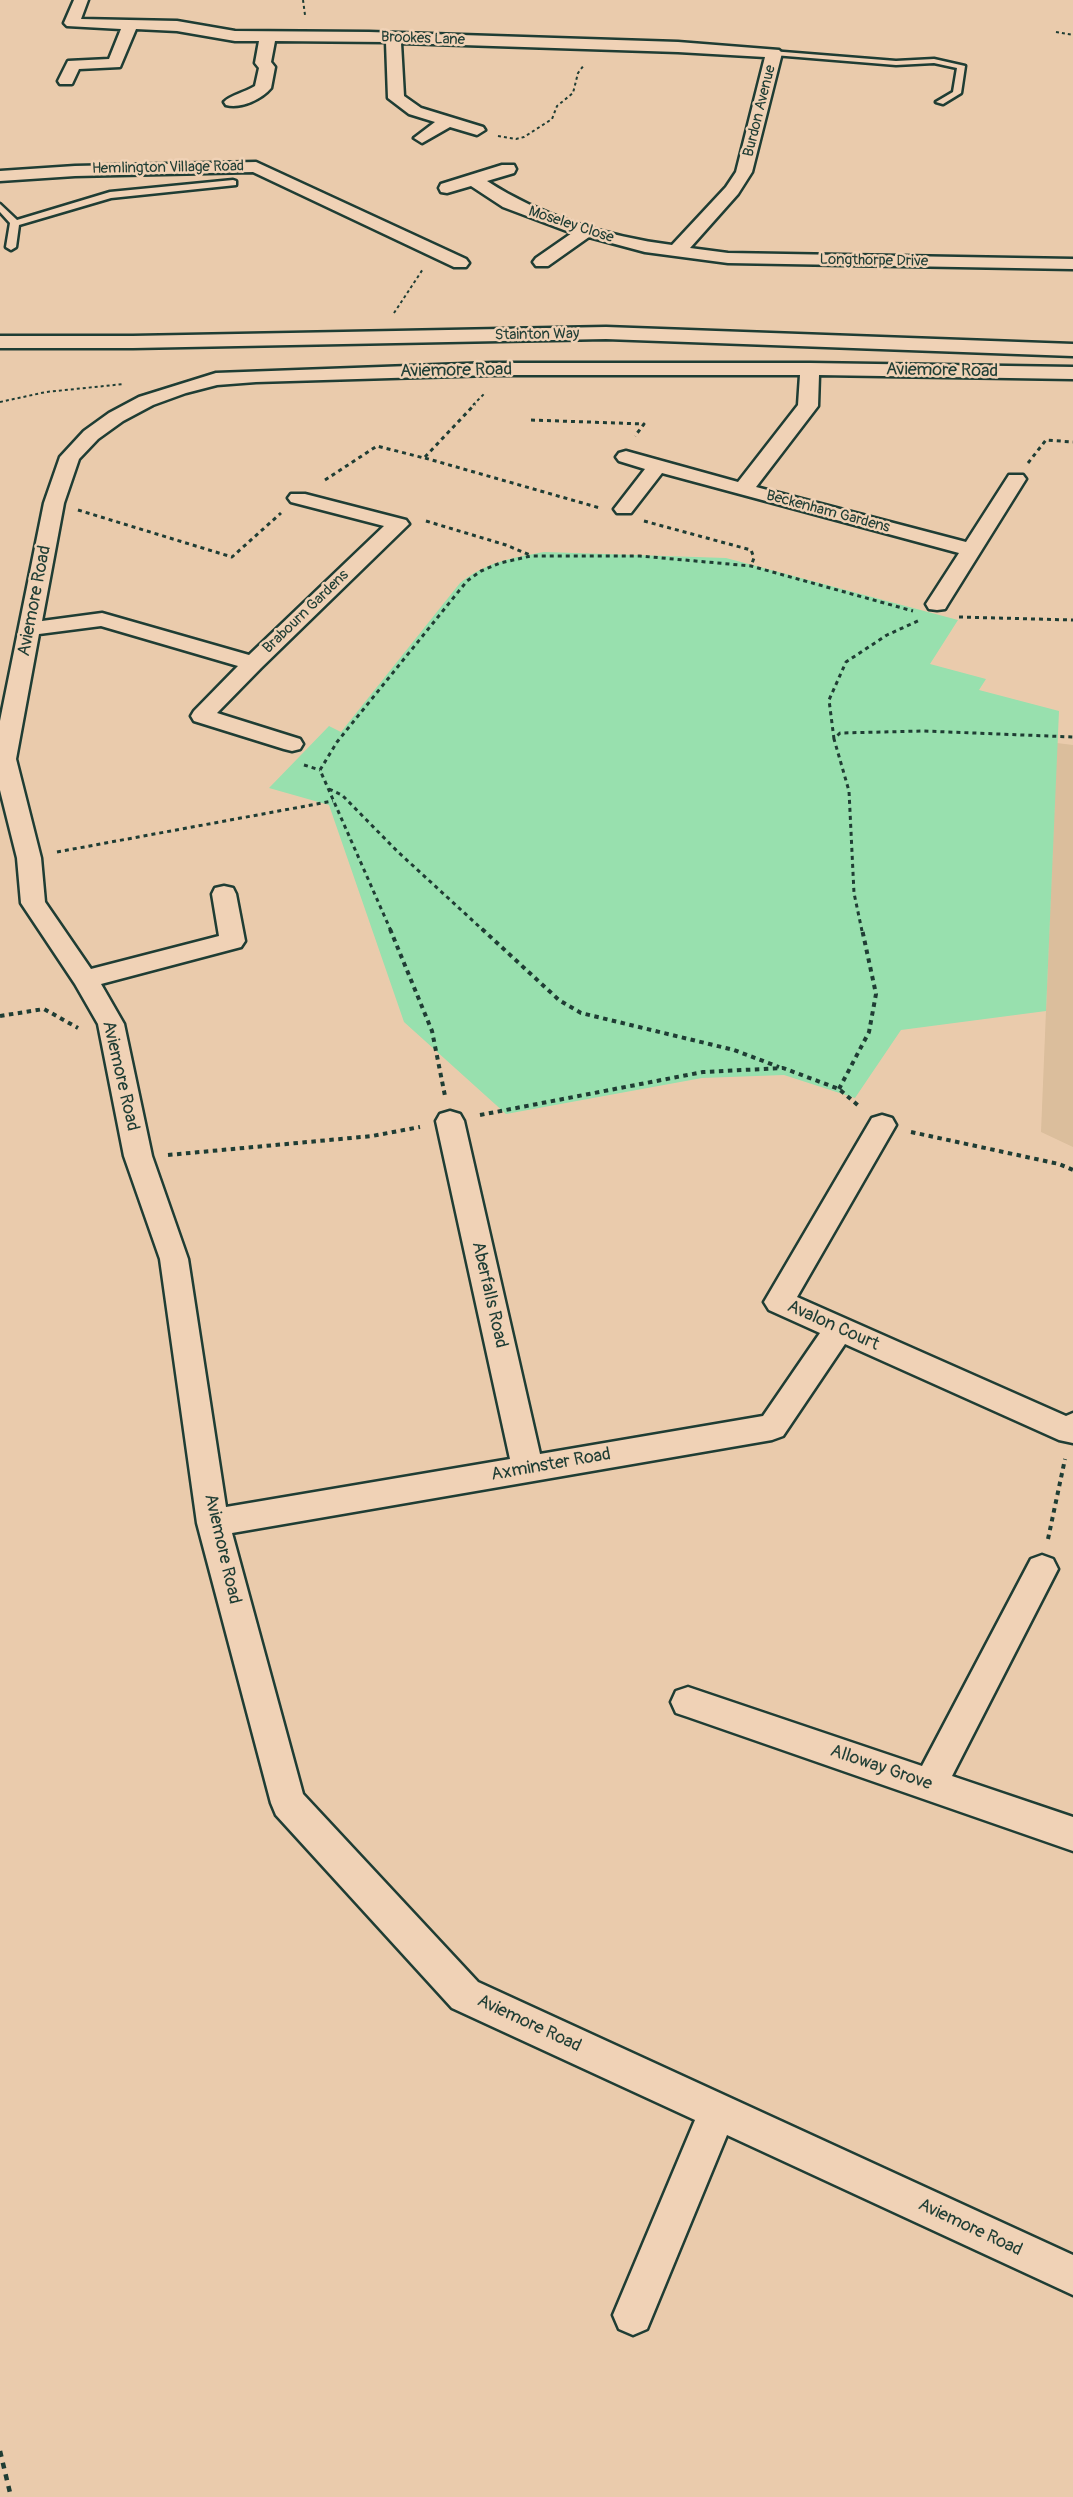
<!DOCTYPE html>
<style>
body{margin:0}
canvas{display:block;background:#eacbac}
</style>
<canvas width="1073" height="2497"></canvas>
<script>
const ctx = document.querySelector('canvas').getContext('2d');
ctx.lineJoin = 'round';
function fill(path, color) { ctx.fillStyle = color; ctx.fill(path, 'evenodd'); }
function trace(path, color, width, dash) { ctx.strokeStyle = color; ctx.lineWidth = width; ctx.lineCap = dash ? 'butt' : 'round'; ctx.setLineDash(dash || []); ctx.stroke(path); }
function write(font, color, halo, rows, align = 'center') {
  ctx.font = font + ' Pangolin,sans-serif'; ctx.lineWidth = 5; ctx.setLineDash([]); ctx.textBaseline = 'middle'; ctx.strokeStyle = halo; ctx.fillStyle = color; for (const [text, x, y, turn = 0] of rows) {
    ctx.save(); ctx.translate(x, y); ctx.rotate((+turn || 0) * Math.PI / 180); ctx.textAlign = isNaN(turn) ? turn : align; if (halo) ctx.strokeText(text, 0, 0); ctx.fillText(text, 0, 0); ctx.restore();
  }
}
fill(new Path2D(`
 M1057,743l16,2v402l-32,-15z`), '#dbbe9c');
fill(new Path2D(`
 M544,552l182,6 232,62 -28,44 56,15 -7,11 80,21 -13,300 -145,19 -46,68 -71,-23 -82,3 -196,36 -102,-92 -75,-217 -60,-17 60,-62 12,6 119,-149c26,-21 52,-25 84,-31z`), '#98e0ae');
const service = new Path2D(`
 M771,51l125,10 38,-2 31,7 -4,27 -18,11 -7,-2 17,-10 4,-24 -23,-5 -38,2 -122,-10 -4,-2z
 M233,180l3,1v4l-125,13 -92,27 -3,22 -5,3 -5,-3 4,-24 -10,-11v-8l17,16 93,-28z`);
const minor = new Path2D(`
 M74,0h14l-7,19 96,2 58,10 134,1 309,10 101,8 3,3 -30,119 -14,22 -48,54 38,5 345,6v10l-345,-6 -83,-11 -56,-15 -41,29h-12l-3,-4 3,-4 36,-25 -69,-26 -32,-21 -24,7 -6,-1 -2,-4 2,-4 61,-19h12l2,4 -2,4 -27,8c54,35 121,56 185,64l54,-58 10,-15 29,-115 -87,-5 -277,-9 3,53 17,12 62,19 2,3 -8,5 -27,-8 -28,16 -8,-5 21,-16 -26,-8 -21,-16 -2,-56 -111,-1 -4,21 4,5 -4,21c-9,11 -30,21 -45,17l-2,-3c6,-7 22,-10 31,-16l4,-18 -4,-5 4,-22h-24l-58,-10 -41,-2 -16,38 -41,2 -7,15h-12l-2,-3 10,-20 41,-2 12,-30 -54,-3 -3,-3z
 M256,162l210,97 3,4 -3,4h-12l-201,-95 -178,4 -75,5v-10l75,-5z
 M492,363h318l263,4v12l-254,-4 -1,31 -62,81 210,55 43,-67h14l3,4 -78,125 -3,5 -8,1 -8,-1 -3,-5 33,-51 -297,-80 -31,40h-14l-3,-4 31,-40 -26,-8 -3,-4 3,-4 7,-2 112,31 60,-77 2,-30h-308l-236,7 -39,3 -31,8 -33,12 -30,16 -25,18 -19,20 -15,44 -22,118 60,-8 147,42 135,-129 -93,-24 -3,-4 3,-4h14l101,26 3,4 -148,144 -44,45 83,26 3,5 -3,5 -8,2 -8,-2 -90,-28 -3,-5 3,-5 44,-45 -137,-40 -62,8 -23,125 25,99 4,44 46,67 128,-33 -7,-42 3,-6 9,-2 9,2 3,6 9,47 -4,6 -140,37 23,40 28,132 36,103 38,248 284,-48 -74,-338 4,-7 10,-3 10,3 4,7 76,333 223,-38 57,-83 -51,-23 -5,-8 108,-184 10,-3 10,3 4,7 -99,172 269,119 7,-3v30l-14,-3 -214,-96 -62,92 -11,4 -540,93 71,261 175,188 595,273v40l-346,-160 -80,194 -14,6 -14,-6 -6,-14 82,-195 -243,-112 -176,-193 -5,-12 -74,-280 -37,-264 -36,-103 -26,-132 -23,-40 -54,-81 -4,-45 -17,-68v-69l44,-218 16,-46 24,-26 25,-18 30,-16 77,-24z
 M1042,1555l11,4 5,10 -106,207 121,41v34l-385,-134 -12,-4 -5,-11 5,-11 12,-4 234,79 109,-207z`);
const tertiary = new Path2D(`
 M606,327l467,17v12l-467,-17 -473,9h-133v-12h133z`);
trace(service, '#1f3d34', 5);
trace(minor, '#1f3d34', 5);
trace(tertiary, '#1f3d34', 5);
trace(new Path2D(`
 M303,0l2,15
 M1056,32l17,3
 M498,136l18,3 8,-2 28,-18 5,-13 16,-13 5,-20 6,-8
 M394,313l29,-44
 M0,402l46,-10 78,-8
 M473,405l12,-12`), '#1f3d34', 2, [3, 3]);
trace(new Path2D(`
 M531,420l113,4 -9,12
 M425,458l175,50
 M1028,463l18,-23 27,2
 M325,480l52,-34 47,12 51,-54
 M78,510l154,47 49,-44
 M426,521l80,24 24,10
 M644,521l107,29 3,8 -3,8
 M959,617l114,3
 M834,739l-5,-39 17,-38 41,-27 33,-15
 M304,765l16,5
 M329,789l13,6 55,56 87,80
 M57,852l276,-51
 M391,931l-71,-161 17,-28 130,-161 14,-10 19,-8 31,-7h109l111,10 162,45
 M862,931l-8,-38 -5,-102 -15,-52 6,-6 84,-2 149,6`), '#1f3d34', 3, [4, 4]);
trace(new Path2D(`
 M390,929l42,102 13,65
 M482,929l77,71 22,13 153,37 45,17
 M0,1016l44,-7 34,19
 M839,1089l30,-57 7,-38 -14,-65
 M480,1115l223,-43 80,-4 56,21 21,18
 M911,1132l148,32 14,6
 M168,1155l204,-19 48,-9
 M1048,1539l17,-80`), '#1f3d34', 4, [4.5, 4.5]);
trace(new Path2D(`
 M0,2451l11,46`), '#1f3d34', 4.5, [6, 6]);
fill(service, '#f0d2b6');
fill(minor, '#f0d2b6');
fill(tertiary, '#f0d2b6');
write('15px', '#1f3d34', '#f0d2b6', [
 ["Brookes Lane",423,39,2],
 ["Burdon Avenue",760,111,-76],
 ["Hemlington Village Road",168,168,-1],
 ["Moseley Close",571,225,18],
 ["Longthorpe Drive",874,261,1],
 ["Stainton Way",537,335,-1],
 ["Beckenham Gardens",828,512,15],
 ["Brabourn Gardens",306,612,-44]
]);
write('18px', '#1f3d34', '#f0d2b6', [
 ["Aviemore Road",456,371,-1],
 ["Aviemore Road",942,371,1],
 ["Aviemore Road",35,601,-79],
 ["Aviemore Road",120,1076,77],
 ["Aberfalls Road",489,1295,77],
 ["Avalon Court",833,1326,24],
 ["Axminster Road",551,1465,-10],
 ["Aviemore Road",222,1549,77],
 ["Alloway Grove",881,1768,19],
 ["Aviemore Road",529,2024,25],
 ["Aviemore Road",970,2228,25]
]);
</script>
